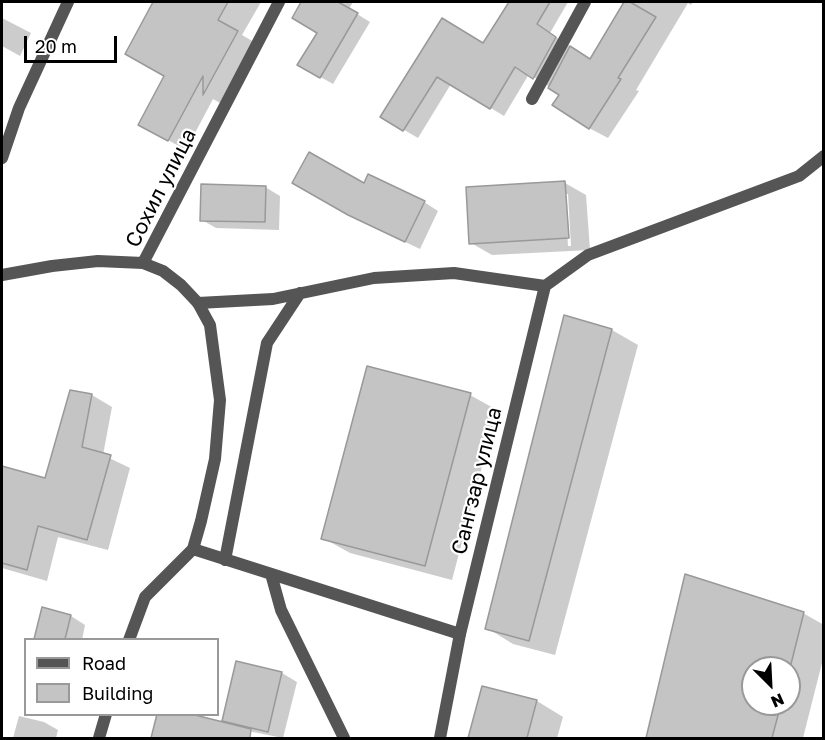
<!DOCTYPE html>
<meta charset="utf-8">
<style>
body{margin:0}
#map{position:relative;width:825px;height:740px;overflow:hidden;background:#fff;font-family:"Golos Text",sans-serif}
canvas{display:block}
.frame{position:absolute;inset:0;border:3px solid #000;pointer-events:none}
.legend{position:absolute;left:24px;top:638px;width:195px;height:78px;box-sizing:border-box;background:#fff;border:2px solid #999;margin:0;padding:8px 10px;list-style:none;font-size:18px;color:#000}
.legend li{display:flex;align-items:center;gap:12px;height:30px}
.legend b{width:30px;border:2px solid #999}
.north{position:absolute;left:741px;top:656px;width:60px;height:60px;box-sizing:border-box;background:#fff;border:2px solid #999;border-radius:50%;rotate:156deg;font-size:16px;font-weight:700;line-height:24px;text-align:center;color:#000}
.north::after{content:'';display:block;margin:auto;width:21px;height:27px;background:#000;clip-path:polygon(50% 0,100% 100%,50% 72%,0 100%)}
.scale{position:absolute;left:24px;top:36px;width:93px;height:27px;box-sizing:border-box;border:3px solid #000;border-top:0;padding-left:8px;font-size:18px;line-height:21px;white-space:nowrap;color:#000;-webkit-text-stroke:4px #fff;paint-order:stroke}
</style>
<div id="map">
<canvas width="825" height="740"></canvas>
<div class="frame"></div>
<ul class="legend">
<li><b style="height:8px;background:#555"></b>Road</li>
<li><b style="height:16px;background:#c4c4c4"></b>Building</li>
</ul>
<div class="north">N</div>
<div class="scale">20 m</div>
</div>
<script>
const ctx = document.querySelector('canvas').getContext('2d');
ctx.lineJoin = 'round';
function fill(path, color) { ctx.fillStyle = color; ctx.fill(path, 'evenodd'); }
function trace(path, color, width, dash) { ctx.strokeStyle = color; ctx.lineWidth = width; ctx.lineCap = dash ? 'butt' : 'round'; ctx.setLineDash(dash || []); ctx.stroke(path); }
function write(font, color, halo, rows, align = 'center') {
  ctx.font = font + ' "Golos Text",sans-serif'; ctx.lineWidth = 4.5; ctx.setLineDash([]); ctx.textBaseline = 'middle'; ctx.strokeStyle = halo; ctx.fillStyle = color; for (const [text, x, y, turn = 0] of rows) {
    ctx.save(); ctx.translate(x, y); ctx.rotate((+turn || 0) * Math.PI / 180); ctx.textAlign = isNaN(turn) ? turn : align; if (halo) ctx.strokeText(text, 0, 0); ctx.fillText(text, 0, 0); ctx.restore();
  }
}
fill(new Path2D(`
 M155,2h25l15,7 4,-7h62l-19,33 12,7 -34,61 -7,-4 -27,51 -29,-16 9,-58 -39,-22z
 M303,2h50l-4,7 21,13 -37,62 -34,-19 20,-33 -25,-14z
 M514,2h54l-18,31 41,27 33,-56 -5,-2h74l-2,3 -3,-2 -52,87 3,1 -31,47 -19,-10 -28,-34 -32,-20 -25,42 -53,-32 -33,54 -36,-21 60,-97 42,25 13,-15z
 M2,18l29,15 -11,23 -18,-10z
 M294,182l130,20 14,9 -18,38 -55,-26z
 M565,183l21,12 4,55 -98,5 -21,-12zM565,194h3l3,52h-3z
 M265,187l15,9 -1,34 -63,-2 -14,-8z
 M565,317l47,13 26,15 -83,310 -42,-11 -26,-16z
 M71,391l21,4 20,12 -9,48 27,13 -22,82 -50,-13 -11,44 -45,-13v-90l2,-10 42,11z
 M470,395l27,15 -45,170 -102,-27 -27,-15z
 M686,576l117,37 21,12v30l-21,83h-156zM753,668h36v36h-36z
 M43,609l28,7 14,9 -3,15h-47z
 M237,663l45,10 15,9 -14,56 -45,-9 -15,-9z
 M483,687l54,14 26,16 -6,21h-88z
 M158,714l88,23 -1,1h-93z
 M19,716l25,6 14,8 -2,8h-43z`), '#0003');
const building = new Path2D(`
 M153,2h75l-10,18 20,11 -35,64v-19l-35,65 -30,-16 26,-49 -39,-22z
 M301,2h37l20,11 -38,65 -23,-13 20,-32 -25,-15z
 M509,2h41l-13,22 19,13 -23,42 -18,-12 -25,42 -53,-32 -34,54 -23,-14 62,-99 41,25z
 M624,2h6l26,15 -38,61 3,1 -32,50 -37,-24 7,-10 -11,-7 22,-42 20,13z
 M309,152l55,31 4,-9 57,27 -20,41 -57,-27 -56,-32z
 M565,181l4,57 -100,6 -3,-57z
 M201,184l65,2 -1,36 -65,-1z
 M564,315l48,14 -83,312 -44,-12z
 M367,366l104,27 -46,173 -104,-27z
 M70,390l22,4 -10,53 29,8 -24,85 -49,-14 -11,44 -25,-7v-97l43,12z
 M685,574l119,38 -15,60v-4h-36v36h28l-9,34h-126z
 M42,607l29,8 -6,24h-31z
 M236,661l46,11 -14,60 -46,-11z
 M482,686l55,14 -10,38h-59z
 M157,714h34l60,15 -1,9h-99z`);
fill(building, '#c4c4c4');
trace(building, '#999', 1.5);
trace(new Path2D(`
 M198,303l75,-4 101,-21 80,-5 91,13
 M193,549l267,85
 M225,560l42,-217 33,-50
 M271,574l10,36 63,128`), '#555', 12);
trace(new Path2D(`
 M532,99l53,-97
 M2,158l17,-50 49,-106
 M143,263l136,-261
 M2,275l50,-9 46,-5 45,2 20,8 18,14 17,18 12,22 10,75 -5,59 -14,62 -8,28 -48,48 -16,43
 M99,738l7,-24
 M440,738l20,-104 85,-348 43,-31 211,-79 25,-20`), '#555', 12);
write('21px', '#000', '#fff', [
 ["Сохил улица",161,188,-63],
 ["Сангзар улица",477,481,-76]
]);
</script>
